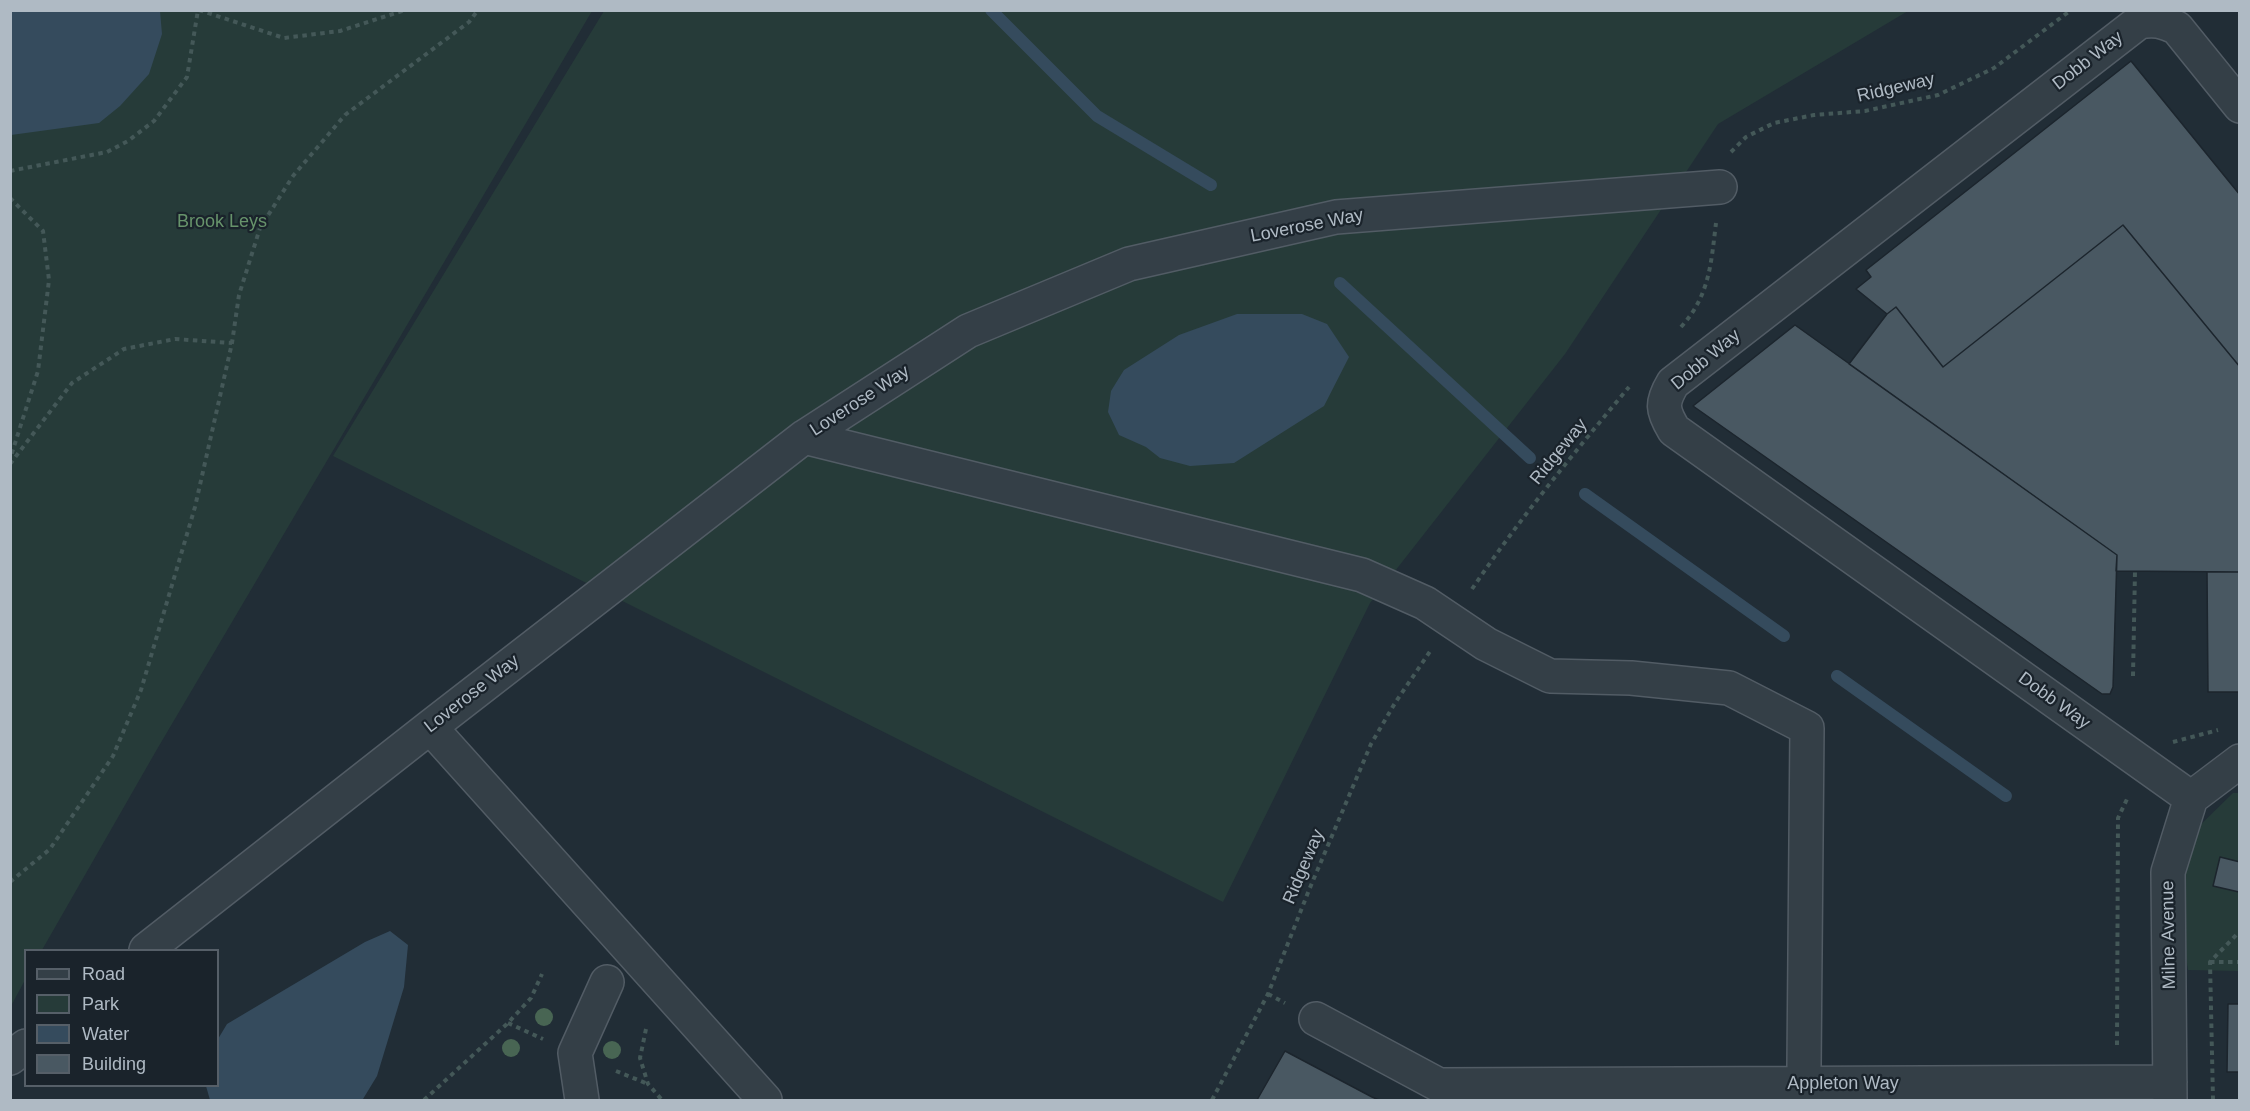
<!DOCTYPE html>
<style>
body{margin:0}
#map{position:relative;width:2250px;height:1111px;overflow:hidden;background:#212d36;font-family:Helvetica,sans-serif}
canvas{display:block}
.frame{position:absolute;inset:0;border:12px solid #afbac4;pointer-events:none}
.legend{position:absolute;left:24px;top:949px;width:195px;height:138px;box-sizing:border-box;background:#1a232b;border:2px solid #565f68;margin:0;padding:8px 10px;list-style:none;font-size:18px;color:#afbac4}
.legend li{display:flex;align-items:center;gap:12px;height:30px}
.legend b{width:30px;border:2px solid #565f68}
</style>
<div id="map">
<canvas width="2250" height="1111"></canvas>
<div class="frame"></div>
<ul class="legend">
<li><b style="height:8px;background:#343f47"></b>Road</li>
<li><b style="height:16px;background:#263b39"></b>Park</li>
<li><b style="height:16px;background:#354b5d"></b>Water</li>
<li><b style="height:16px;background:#495862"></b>Building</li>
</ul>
</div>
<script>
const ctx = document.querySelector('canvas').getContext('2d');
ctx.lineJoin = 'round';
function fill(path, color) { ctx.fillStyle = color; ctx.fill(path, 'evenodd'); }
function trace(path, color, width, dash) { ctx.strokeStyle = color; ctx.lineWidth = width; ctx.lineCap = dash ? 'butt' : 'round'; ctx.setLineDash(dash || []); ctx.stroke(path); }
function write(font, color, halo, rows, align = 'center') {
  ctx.font = font + ' Helvetica,sans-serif'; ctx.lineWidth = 4.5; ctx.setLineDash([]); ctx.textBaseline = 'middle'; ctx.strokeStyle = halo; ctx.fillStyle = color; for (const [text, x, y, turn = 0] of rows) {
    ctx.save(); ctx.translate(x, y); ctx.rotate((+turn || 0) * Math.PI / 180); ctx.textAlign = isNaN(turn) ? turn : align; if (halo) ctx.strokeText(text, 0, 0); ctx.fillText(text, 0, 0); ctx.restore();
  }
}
fill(new Path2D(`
 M11,11h581l-436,740 -114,199h-16l-1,30 -14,26z
 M604,11h1304l-190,113 -153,230 -195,249 -147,299 -890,-446z
 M2233,793h6v178l-51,-1 -4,-27 -4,-63 10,-45z`), '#263b39');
fill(new Path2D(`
 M11,10l149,1 2,23 -13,40 -29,32 -21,17 -88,12z
 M1237,314h65l25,10 22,33 -25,49 -90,57 -44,3 -30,-8 -14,-11 -27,-12 -11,-23 3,-21 13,-21 55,-35z
 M390,931l18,14 -4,42 -27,89 -14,23 -6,1h-147l-4,-14h12v-47l9,-15 138,-82z`), '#354b5d');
trace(new Path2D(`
 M991,10l106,106 114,69
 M1340,283l190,175
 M1585,494l199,142
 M1837,676l169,120`), '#354b5d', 12);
const building = new Path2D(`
 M2131,61l109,134v172l-117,-142 -180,142 -47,-60 -9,7 -31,-25 15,-12 -5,-7z
 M2123,225l117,142v205l-124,-1 1,-16 -268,-191 38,-50 9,-7 47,60z
 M1795,325l322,230 -4,132 -3,7h-8l-409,-288z
 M2207,572h33v120h-32z
 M2220,857l20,5 -1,30 -26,-6z
 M2228,1004h12v68h-13z
 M1285,1051l87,46 7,3h-122z`);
fill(building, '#495862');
trace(building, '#1c252d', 1.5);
const minor = new Path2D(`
 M804,437l558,138 63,28 61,41 64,32 81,2 98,10 78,40 -3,338
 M430,727l335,373
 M2191,798l-517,-368c-12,-20 -13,-27 -1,-47l466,-361c15,-3 24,-1 38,6l63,78
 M146,950l284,-223 374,-290 164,-106 161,-67 207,-47 384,-30
 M1316,1019l123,66 731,-3
 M10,1058l16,-12
 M582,1100l-7,-47 32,-71
 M2170,1100l-2,-228 23,-74 49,-37`);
trace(minor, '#525c65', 36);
trace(new Path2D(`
 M199,10l85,28 56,-7 65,-21
 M1731,152l15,-15 28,-14 40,-8 51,-4 73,-16 56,-27 77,-58
 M10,171l97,-19 21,-11 26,-20 33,-44 11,-67
 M10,198l33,33 6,49 -11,91 -28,88
 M1681,327c29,-32 30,-64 35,-104
 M10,464l62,-81 52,-34 51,-10 57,4
 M1472,589c48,-71 102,-136 157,-202
 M2133,676l2,-105
 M2173,742l45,-12
 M10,882l40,-33 63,-93 28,-66 54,-183 37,-164 7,-48 21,-67 33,-52 52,-61 124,-93 9,-12
 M2210,962h30
 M1268,994l17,9
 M508,1023l35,16
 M646,1029l-6,29 8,26 14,16
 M2117,1045l1,-227 10,-21
 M616,1071l32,13
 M424,1100l84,-77 23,-25 11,-24
 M1212,1100l56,-106 41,-104 62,-146 24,-41 36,-53
 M2213,1100l-3,-138 30,-31`), '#445858', 4, [4.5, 4.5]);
trace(minor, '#343f47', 33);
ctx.fillStyle = '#486553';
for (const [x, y] of [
 [544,1017],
 [511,1048],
 [612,1050]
]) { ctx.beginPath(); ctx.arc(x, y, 9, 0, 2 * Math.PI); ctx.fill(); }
write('18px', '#afbac4', '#1a232b', [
 ["Dobb Way",2088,61,-38],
 ["Ridgeway",1896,88,-13],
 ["Loverose Way",1307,226,-11],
 ["Dobb Way",1706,360,-40],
 ["Loverose Way",860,401,-33],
 ["Ridgeway",1559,452,-51],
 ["Loverose Way",472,694,-38],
 ["Dobb Way",2054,701,36],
 ["Ridgeway",1304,867,-67],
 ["Milne Avenue",2169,935,-91],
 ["Appleton Way",1843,1084]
]);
write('18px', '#67936b', '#1a232b', [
 ["Brook Leys",222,222]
]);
</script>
